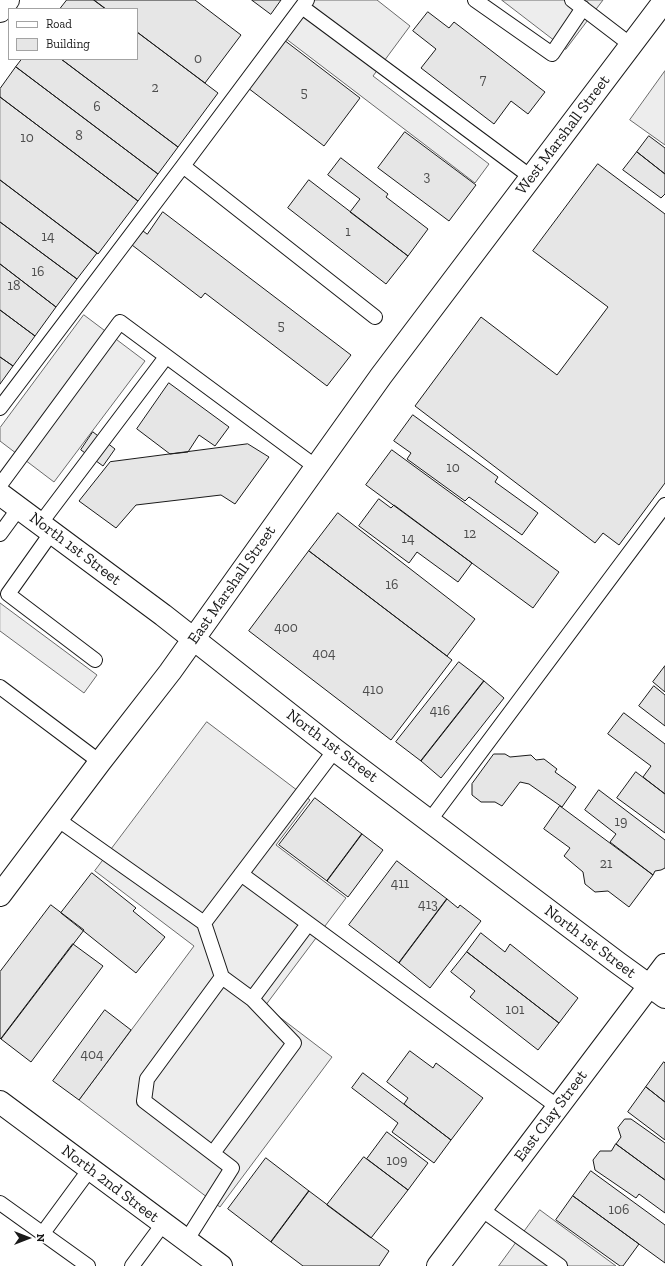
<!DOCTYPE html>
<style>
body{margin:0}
#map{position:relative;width:665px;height:1266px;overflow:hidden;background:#fff;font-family:"Zilla Slab",serif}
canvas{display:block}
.legend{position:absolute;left:8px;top:8px;width:130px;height:52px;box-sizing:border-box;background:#fff;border:1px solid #a3a3a3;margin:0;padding:5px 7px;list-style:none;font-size:12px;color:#1a1a1a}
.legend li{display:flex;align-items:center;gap:8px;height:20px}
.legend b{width:20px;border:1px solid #a3a3a3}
.north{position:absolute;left:8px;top:1218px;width:40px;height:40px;-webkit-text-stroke:3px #fff;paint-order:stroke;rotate:90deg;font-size:11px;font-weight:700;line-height:16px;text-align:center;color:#1a1a1a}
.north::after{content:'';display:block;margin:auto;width:14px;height:18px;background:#1a1a1a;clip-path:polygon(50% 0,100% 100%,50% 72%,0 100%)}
</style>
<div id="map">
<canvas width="665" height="1266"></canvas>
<ul class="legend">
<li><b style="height:5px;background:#fff"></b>Road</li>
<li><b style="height:11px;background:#e6e6e6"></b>Building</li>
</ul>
<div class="north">N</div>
</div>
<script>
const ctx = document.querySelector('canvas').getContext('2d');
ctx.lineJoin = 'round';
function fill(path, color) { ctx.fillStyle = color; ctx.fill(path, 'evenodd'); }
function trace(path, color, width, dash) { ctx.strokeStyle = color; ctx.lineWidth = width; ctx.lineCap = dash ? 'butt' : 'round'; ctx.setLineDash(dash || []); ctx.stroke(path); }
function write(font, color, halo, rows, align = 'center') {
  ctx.font = font + ' "Zilla Slab",serif'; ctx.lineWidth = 3; ctx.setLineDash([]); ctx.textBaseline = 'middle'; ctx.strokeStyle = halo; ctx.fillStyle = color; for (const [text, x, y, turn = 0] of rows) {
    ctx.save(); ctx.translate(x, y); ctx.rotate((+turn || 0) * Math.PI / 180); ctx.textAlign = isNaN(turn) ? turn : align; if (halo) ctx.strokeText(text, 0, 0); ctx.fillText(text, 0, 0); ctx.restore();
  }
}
const parking = new Path2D(`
 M307,0h70l33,26 -37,50 116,88 -14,19 -194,-148z
 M502,0h101l-37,49z
 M665,71v74l-35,-25z
 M84,315l61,46 -91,121 -54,-41v-13z
 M0,603l97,72 -13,18 -84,-62z
 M207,722l103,78 -34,45 70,53 -81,108 67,51 -112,150 -141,-107 115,-154 -99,-75z
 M540,1210l76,56h-117z`);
fill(parking, '#ededed');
trace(parking, '#6a6a6a', 1);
const building = new Path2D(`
 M67,0h27l12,9h-46z
 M94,0h101l46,35 -36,48 -68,-51v-23h-31z
 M252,0h29l-10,14z
 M428,12l21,16 5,-6 91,70 -17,22 -17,-13 -17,23 -73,-56 15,-19 -23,-18z
 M137,32l81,61 -40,54 -117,-88h76z
 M284,40l76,58 -36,48 -76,-58z
 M22,59h39l117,88 -20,27 -142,-107z
 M16,67l142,107 -20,27 -138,-104v-8z
 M0,97l138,104 -40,53 -98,-74z
 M405,132l71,53 -27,36 -71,-53z
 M649,136l16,12v26l-28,-22z
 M637,152l28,22v20l-4,4 -38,-28z
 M341,158l47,36 -2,3 42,32 -20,27 -58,-44 10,-13 -32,-24z
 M598,164l67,50v269l-46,62 -16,-12 -8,10 -180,-137 66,-89 76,58 51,-68 -75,-56z
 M0,180l97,73 -20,26 -77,-57z
 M309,180l99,76 -22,28 -98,-76z
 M163,212l188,143 -24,31 -122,-93 -4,5 -69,-53 11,-14 4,3z
 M0,222l77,57 -21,28 -56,-43z
 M0,264l56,43 -21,29 -35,-26z
 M0,310l35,26 -22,30 -13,-9z
 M0,357l13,9 -13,18z
 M169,383l60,44 -14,19 -16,-11 -11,17 -18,2 -33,-25z
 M413,415l85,62 -3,5 43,31 -16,22 -53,-38 -4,4 -58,-42 4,-6 -17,-12z
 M93,432l22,17 -12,17 -22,-16z
 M248,444l21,13 -34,47 -14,-9 -85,10 -20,23 -37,-27 31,-39z
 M392,450l167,122 -26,36 -167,-123z
 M379,499l12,9 3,-3 78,58 -14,19 -41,-30 -8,11 -50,-37z
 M338,513l137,106 -28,37 -138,-105z
 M309,551l143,109 -61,80 -142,-109z
 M459,662l25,19 -63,80 -25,-19z
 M665,666v26l-12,-10z
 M484,681l20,17 -63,80 -20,-17z
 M654,686l11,9v31l-26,-20z
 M624,713l41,31v50l-22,-17 8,-11 -43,-32z
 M494,754h11l5,3 21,-2 5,5 8,-1 13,10 -2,3 21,15 -14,20 -33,-23 -9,-2 -18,24 -7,-4h-14l-9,-7v-11z
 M636,772l29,22v39l-48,-35z
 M599,790l66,50v28l-4,2 -6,1 -2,4 -43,-33 6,-8 -31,-24z
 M315,798l47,36 -35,47 -48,-36z
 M560,806l93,69 -24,32 -21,-16 -13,1 -10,-8 -2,-12 -19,-16 6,-8 -26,-19z
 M362,834l21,16 -35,47 -21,-16z
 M397,861l50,38 -48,64 -50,-38z
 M92,873l44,35 -3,3 32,26 -29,36 -75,-60z
 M447,899l11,9 2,-3 21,16 -51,67 -31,-25z
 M51,905l33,25 -83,109 -1,-1v-66z
 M481,933l24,19 5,-8 68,54 -19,25 -92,-71z
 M73,944l30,22 -72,96 -30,-23z
 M467,952l92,71 -21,27 -68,-53 5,-6 -24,-19z
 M105,1010l26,20 -52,70 -26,-19z
 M410,1051l23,17 3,-5 47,35 -32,42 -47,-36 4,-6 -21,-16z
 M664,1062l1,1v39l-19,-15z
 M363,1073l88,67 -17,23 -42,-31 6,-9 -46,-35z
 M646,1087l19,15v38l-37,-28z
 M625,1119h6l34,24v37l-49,-36 5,-7 -3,-9z
 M387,1132l41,31 -20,27 -41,-31z
 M616,1144l49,36v33l-26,-19 -3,4 -41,-28 -2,-10 7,-9h11z
 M364,1157l44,33 -37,48 -44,-33z
 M266,1158l43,33 -38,51 -43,-33z
 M591,1171l74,54v38l-92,-67z
 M309,1191l80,60 -10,15h-76l-32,-24z
 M573,1196l66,48 -16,22h-3l-64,-46z`);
fill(building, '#e6e6e6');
trace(building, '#1a1a1a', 1);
const lane = new Path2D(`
 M475,0l77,54 31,-46
 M572,0l59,45
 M302,7l229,170
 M183,166l192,151
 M0,408l183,-242 124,-166
 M0,485l120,-163 196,145
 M40,524l126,-167
 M52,532l-44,62 87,66
 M0,534l19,-26
 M0,687l100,75
 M57,819l147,104 18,54 -75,102 -3,22 88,67 -46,73
 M430,820l235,-315
 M241,874l317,233
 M204,923l131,-173
 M222,977l30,22
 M213,1153l81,-110 -42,-44 56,-75
 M0,1203l88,63
 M481,1209l79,57
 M43,1233l47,-64
 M132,1266l31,-42`);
const secondary = new Path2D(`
 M0,494l163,121 172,135 283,213 47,34
 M0,895l100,-133 70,-90 211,-296 284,-376
 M0,1102l221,164
 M438,1266l227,-301`);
const primary = new Path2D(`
 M0,11l8,-11`);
trace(lane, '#1a1a1a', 16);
trace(secondary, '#1a1a1a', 24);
trace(primary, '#1a1a1a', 24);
trace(lane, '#fff', 14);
trace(secondary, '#fff', 22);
trace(primary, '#fff', 22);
write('14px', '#4d4d4d', null, [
 ["0",198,59],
 ["7",483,80],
 ["2",155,88],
 ["5",304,93],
 ["6",97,107],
 ["8",79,136],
 ["10",27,138],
 ["3",427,177],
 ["1",348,232],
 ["14",48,237],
 ["16",38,272],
 ["18",14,286],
 ["5",281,326],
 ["10",453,468],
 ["12",470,534],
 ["14",408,539],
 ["16",392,585],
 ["400",286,628],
 ["404",324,654],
 ["410",373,690],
 ["416",440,711],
 ["19",621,822],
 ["21",606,864],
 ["411",400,884],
 ["413",428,905],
 ["101",515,1010],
 ["404",92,1055],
 ["109",397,1161],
 ["106",619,1210]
]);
write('16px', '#1a1a1a', '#fff', [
 ["West Marshall Street",563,135,-53],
 ["North 1st Street",75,549,37],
 ["East Marshall Street",232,585,-55],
 ["North 1st Street",332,746,37],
 ["North 1st Street",590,942,37],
 ["East Clay Street",551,1116,-53],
 ["North 2nd Street",110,1184,37]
]);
</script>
